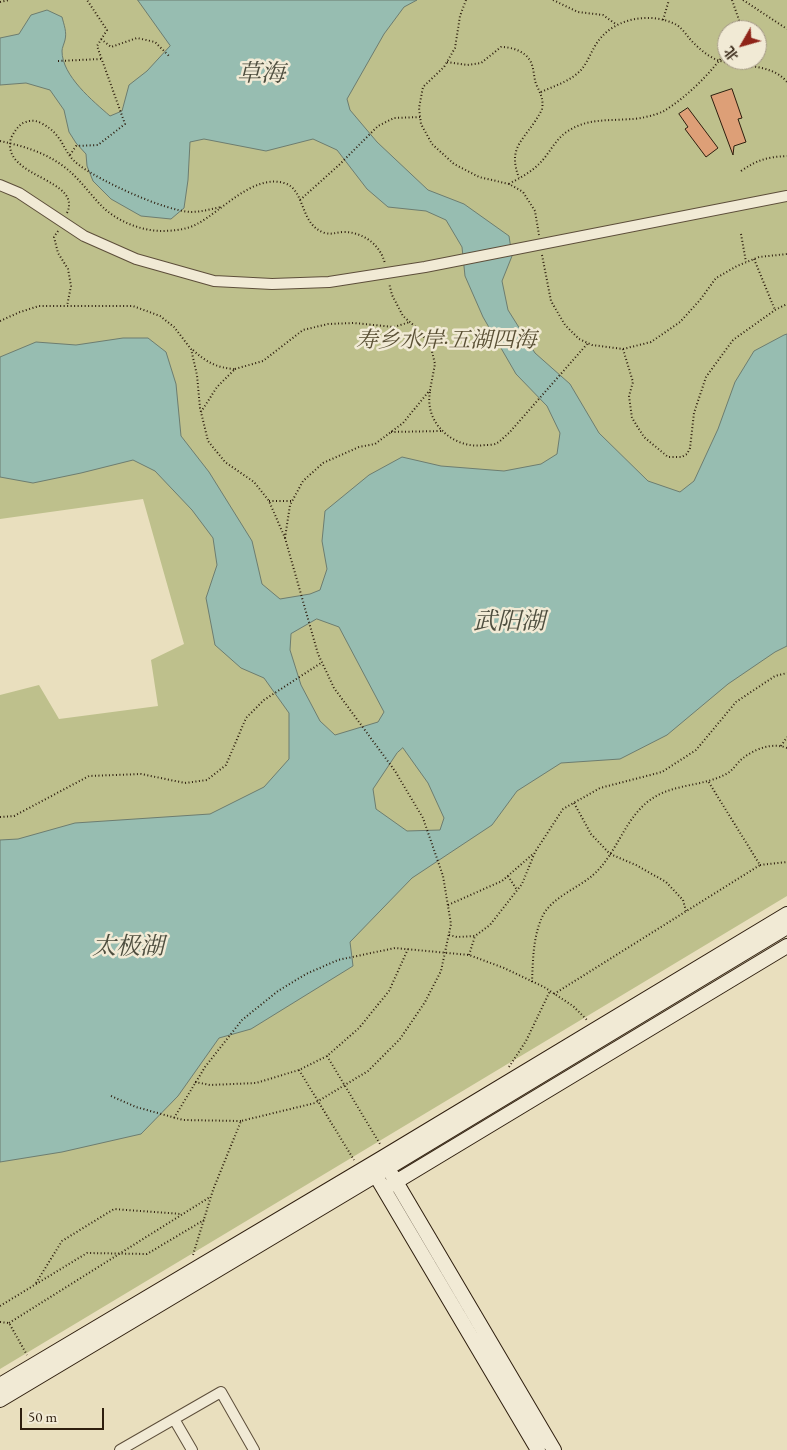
<!DOCTYPE html>
<meta charset="utf-8">
<style>
body{margin:0}
#map{position:relative;width:787px;height:1450px;overflow:hidden;background:#e9dfbe;font-family:"EB Garamond","Noto Serif SC",serif}
canvas{display:block}
.north{position:absolute;left:717px;top:20px;width:50px;height:50px;box-sizing:border-box;background:#f1ead5;border:1px solid #a39885;border-radius:50%;rotate:232deg;font-size:14px;font-weight:700;line-height:20px;text-align:center;color:#2e1e0e}
.north::after{content:'';display:block;margin:auto;width:18px;height:22px;background:#8f2418;clip-path:polygon(50% 0,100% 100%,50% 72%,0 100%)}
.scale{position:absolute;left:20px;top:1408px;width:84px;height:22px;box-sizing:border-box;border:2px solid #2e1e0e;border-top:0;padding-left:6px;font-size:15px;line-height:18px;white-space:nowrap;color:#2e1e0e;-webkit-text-stroke:4px #f1ead5;paint-order:stroke}
</style>
<div id="map">
<canvas width="787" height="1450"></canvas>
<div class="north">北</div>
<div class="scale">50 m</div>
</div>
<script>
const ctx = document.querySelector('canvas').getContext('2d');
ctx.lineJoin = 'round';
function fill(path, color) { ctx.fillStyle = color; ctx.fill(path, 'evenodd'); }
function trace(path, color, width, dash) { ctx.strokeStyle = color; ctx.lineWidth = width; ctx.lineCap = dash ? 'butt' : 'round'; ctx.setLineDash(dash || []); ctx.stroke(path); }
function write(font, color, halo, rows, align = 'center') {
  ctx.font = font + ' "EB Garamond","Noto Serif SC",serif'; ctx.lineWidth = 5; ctx.setLineDash([]); ctx.textBaseline = 'middle'; ctx.strokeStyle = halo; ctx.fillStyle = color; for (const [text, x, y, turn = 0] of rows) {
    ctx.save(); ctx.translate(x, y); ctx.rotate((+turn || 0) * Math.PI / 180); ctx.textAlign = isNaN(turn) ? turn : align; if (halo) ctx.strokeText(text, 0, 0); ctx.fillText(text, 0, 0); ctx.restore();
  }
}
fill(new Path2D(`
 M0,0h787v896l-787,473v-674l39,-10 20,34 99,-13 -7,-46 33,-16 -41,-145 -143,20zM727,30h30v30h-30z`), '#bec08c');
const water = new Path2D(`
 M138,0h279l-13,7 -20,27 -37,65 3,11 27,32 51,48 36,14 45,32 3,20 -10,25 6,29 27,43 35,31 29,49 49,48 32,11 14,-11 24,-52 17,-47 19,-31 30,-16 3,-1v312l-12,6 -47,32 -61,51 -47,24 -59,4 -44,28 -25,34 -80,53 -62,64 3,24 -102,63 -32,9 -41,58 -37,38 -79,18 -62,10v-322l18,-1 57,-16 135,-9 54,-27 25,-28v-46l-25,-35 -23,-10 -26,-23 -9,-47 11,-33 -4,-27 -21,-28 -37,-39 -22,-11 -52,13 -48,10 -33,-6v-120l36,-15 40,3 47,-7h25l18,14 10,32 5,52 28,36 43,69 10,43 18,15 30,-5 10,-4 7,-21 -5,-28 3,-30 44,-36 33,-18 39,9 63,5 37,-7 16,-10 3,-21 -13,-27 -31,-32 -33,-57 -18,-41 -3,-29 -16,-27 -20,-9 -38,-4 -21,-18 -30,-39 -24,-11 -47,12 -62,-12 -14,3 -2,38 -4,28 -13,11 -30,-3 -30,-17 -18,-18 -6,-15 -1,-12 -10,-11 -7,-11 -5,-22 -14,-20 -24,-7 -26,2v-47l19,-4 12,-19 16,-5 15,7c2,8 5,15 3,23 -1,4 -3,8 -3,11 0,25 31,50 48,65l12,-5 7,-26 18,-14 23,-25zM317,619l22,8 45,85 -6,10 -43,13 -15,-14 -19,-36 -11,-35 1,-16zM403,748l25,35 16,35 -4,12 -33,1 -31,-22 -3,-20 24,-36z`);
fill(water, '#97bdb1');
trace(water, '#6d7d70', 1);
const building = new Path2D(`
 M732,89l10,29 -4,1 8,23 -12,4 -1,9 -22,-59z
 M688,108l30,40 -12,9 -21,-28 3,-2 -9,-13z`);
fill(building, '#dd9f77');
trace(building, '#2e1e0e', 1);
const street = new Path2D(`
 M0,185l19,8 65,43 52,23 78,22 58,3 57,-2 96,-15 362,-71
 M174,1419l18,31
 M120,1450l101,-58 33,58`);
const secondary = new Path2D(`
 M392,1175l162,275
 M379,1181l159,269
 M384,1189l403,-243
 M0,1385l382,-227 405,-244
 M0,1400l388,-232 399,-241`);
trace(street, '#5d4e3a', 12);
trace(secondary, '#2e1e0e', 16);
trace(new Path2D(`
 M466,0l-6,16 -5,32 -11,19 -21,20 -4,21 2,16 11,20 22,20 25,13 30,7 14,8 12,19 4,24
 M553,0l25,12 25,3 14,10
 M732,0l7,20 -2,10
 M743,0l44,29
 M0,2l9,-2
 M663,20l6,-20
 M101,39l10,8 26,-9 18,4 15,15
 M58,61l43,-2
 M447,62l20,3 14,-2 20,-16c12,0 27,5 31,18 2,6 2,13 4,19 4,9 8,15 6,25 -2,5 -5,9 -8,14 -15,21 -25,28 -15,55
 M541,92c13,-6 30,-11 40,-22 7,-8 11,-21 18,-30 17,-22 51,-28 76,-16 6,3 10,9 14,14 7,8 17,17 26,21 23,10 54,2 72,23
 M0,141c23,5 44,11 63,25 14,10 23,23 34,35 15,18 40,29 63,30 12,0 26,-1 37,-7 25,-13 56,-50 87,-41 22,6 15,42 41,50 7,2 12,-1 19,-1 19,0 37,13 41,32
 M70,155l6,-9 22,-1 27,-21 -28,-78 10,-16 -20,-30
 M741,171c16,-11 26,-14 46,-15
 M509,184c10,-6 21,-11 29,-19 11,-10 17,-26 30,-34 20,-13 41,-10 63,-12 9,0 25,-4 33,-8 23,-14 48,-39 63,-61
 M300,200l39,-35 39,-39 16,-8 26,-1
 M67,213c16,-35 -67,-35 -56,-75 3,-6 7,-12 12,-15 7,-3 12,-3 18,0 25,13 20,29 38,42 21,16 86,46 112,47 10,0 20,-3 30,-5
 M58,231l-4,6 4,16 10,16 3,17 -4,20
 M741,234l5,28
 M542,255l9,46 14,24 14,14 13,6 31,4 28,-7 29,-20 20,-22 16,-22 21,-12 22,-9 28,-3
 M754,259l21,51
 M0,321l20,-9 19,-6h94l27,10 14,11 17,22 6,26 3,33 8,33 17,21 29,20 15,19 16,37 33,116 16,34 61,83 28,47 20,58 8,48 -10,47 -16,31 -25,37 -32,32 -53,32 -74,18 -28,69 -20,65
 M623,349l10,33 -4,14 3,22 12,19 24,20h14l5,-3 3,-6 4,-35 12,-36 27,-37 42,-30 12,-6
 M193,350c13,12 24,18 42,19l-18,18 -16,25
 M235,369l28,-8 40,-31 25,-6 26,-1 40,4 16,-5
 M430,392c-6,32 25,58 55,53 4,0 9,0 12,-2 4,-2 8,-7 12,-10l79,-90
 M391,432l51,-1
 M269,501h23
 M285,538l5,-33 13,-24 20,-18 36,-16 16,-3 28,-21 27,-33 5,-26 -4,-17 -12,-17 -16,-14 -11,-21 -3,-12
 M781,746l6,-9
 M574,803l17,31 19,20 26,11 30,17 17,18 3,11
 M0,817l14,-1 75,-40 52,-2 44,9 22,-3 19,-15 20,-47 18,-18 57,-37
 M760,865l27,-3
 M508,876l9,14
 M448,905l54,-24 31,-27
 M449,935l8,2 18,-1 15,-11 32,-41 13,-32 28,-43 37,-21 62,-16 34,-22 40,-48 39,-26 12,-3
 M469,955l6,-19
 M532,982c1,-23 1,-46 11,-67 10,-18 35,-27 50,-40 24,-21 31,-56 57,-75 23,-17 54,-13 78,-27 5,-3 9,-10 14,-14 12,-10 30,-17 45,-11
 M554,994l206,-129 -52,-84
 M327,1056l53,88
 M509,1067l17,-26 24,-50
 M299,1070l55,90
 M195,1082l15,3 46,-2 43,-13 28,-14 32,-28 30,-37 19,-42
 M111,1096l25,11 47,13 58,1
 M174,1118l31,-51 37,-47 36,-29 28,-17 32,-14 57,-12 74,7 35,13 40,19 29,19 14,14
 M36,1283l26,-42 52,-32 67,5
 M0,1306l87,-53 60,1 57,-34
 M0,1322l9,1 18,32
 M9,1323l201,-126`), '#2e1e0e', 2, [1, 2.5]);
trace(street, '#f1ead5', 10);
trace(secondary, '#f1ead5', 14);
write('italic 22px', '#594f34', '#f1ead5', [
 ["寿乡水岸·五湖四海",446,341]
]);
write('italic 24px', '#4e4e3f', '#f1ead5', [
 ["草海",261,74],
 ["武阳湖",509,622],
 ["太极湖",128,947]
]);
</script>
